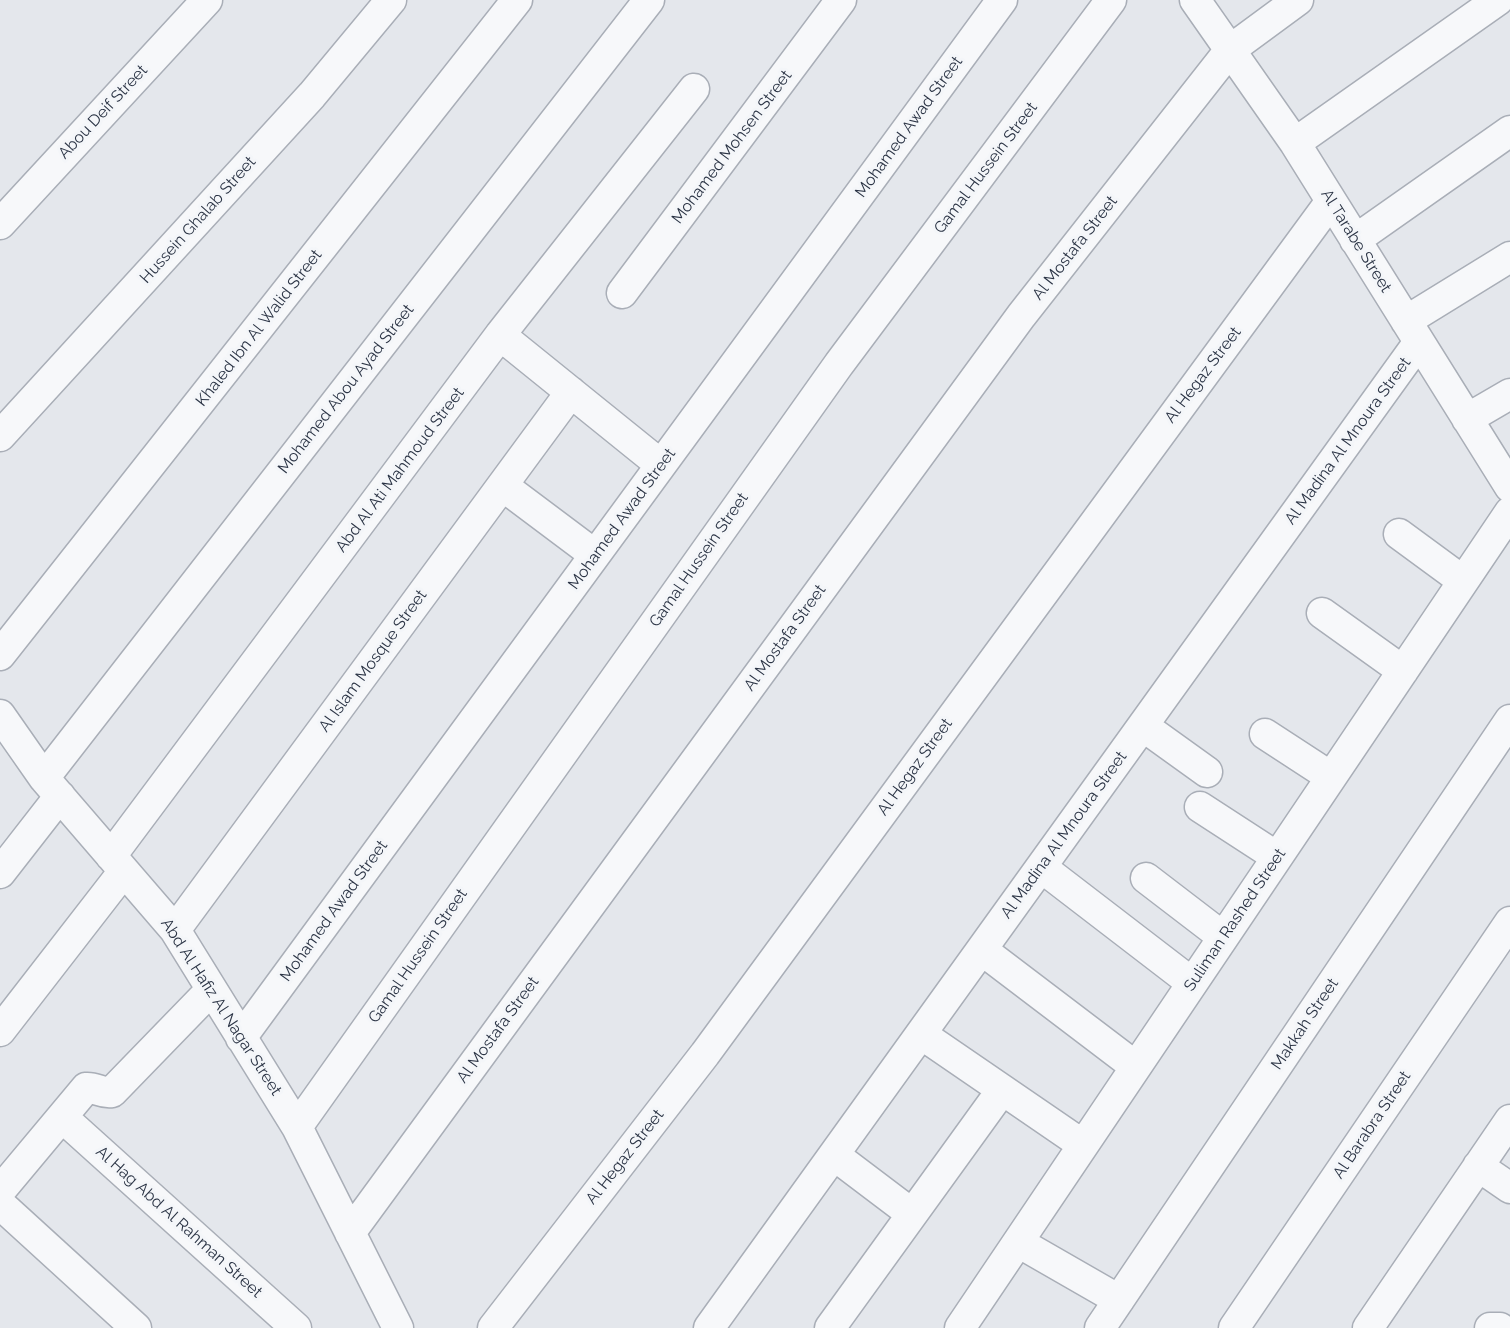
<!DOCTYPE html>
<style>
body{margin:0}
canvas{display:block;background:#e4e7ec}
</style>
<canvas width="1510" height="1328"></canvas>
<script>
const ctx = document.querySelector('canvas').getContext('2d');
ctx.lineJoin = 'round';
function trace(path, color, width, dash) { ctx.strokeStyle = color; ctx.lineWidth = width; ctx.lineCap = dash ? 'butt' : 'round'; ctx.setLineDash(dash || []); ctx.stroke(path); }
function write(font, color, halo, rows, align = 'center') {
  ctx.font = font + ' Raleway,sans-serif'; ctx.lineWidth = 6; ctx.setLineDash([]); ctx.textBaseline = 'middle'; ctx.strokeStyle = halo; ctx.fillStyle = color; for (const [text, x, y, turn = 0] of rows) {
    ctx.save(); ctx.translate(x, y); ctx.rotate((+turn || 0) * Math.PI / 180); ctx.textAlign = isNaN(turn) ? turn : align; if (halo) ctx.strokeText(text, 0, 0); ctx.fillText(text, 0, 0); ctx.restore();
  }
}
const minor = new Path2D(`
 M1195,0l100,143 215,344
 M1295,143l203,-143
 M0,224l207,-224
 M1355,240l155,-109
 M622,293l219,-293
 M1406,321l104,-64
 M500,335l161,130
 M1467,419l43,-25
 M0,436l312,-341 79,-95
 M503,486l92,69
 M1399,534l64,47
 M1322,613l81,58
 M0,655l517,-655
 M0,715l44,63 131,152 122,197 101,201
 M1143,726l64,46
 M1265,734l66,43
 M44,778l605,-778
 M1200,807l77,50
 M111,856l389,-521 194,-246
 M1041,867l151,116
 M0,873l60,-77
 M1146,878l77,59
 M175,930l396,-538
 M982,950l154,117
 M0,1031l124,-160
 M921,1034l162,111
 M241,1038l761,-1038
 M62,1117l234,211
 M297,1127l542,-763 272,-364
 M834,1155l78,59
 M1478,1166l32,22
 M0,1191l86,-103c10,-1 16,6 26,4l99,-102
 M0,1204l136,124
 M350,1233l671,-917 209,-266 68,-50
 M1018,1242l101,58
 M493,1328l212,-274 626,-853
 M709,1328l710,-986
 M830,1328l172,-238
 M960,1328l550,-816
 M1100,1328l410,-608
 M1234,1328l276,-406
 M1368,1328l142,-208
 M1490,1328h10`);
trace(minor, '#a9aeb7', 33);
trace(minor, '#f7f8fa', 30);
write('16px', '#2b3445', '#f4f6f9', [
 ["Abou Deif Street",103,112,-47],
 ["Mohamed Awad Street",909,127,-54],
 ["Mohamed Mohsen Street",732,147,-53],
 ["Gamal Hussein Street",986,168,-53],
 ["Hussein Ghalab Street",198,220,-48],
 ["Al Tarabe Street",1356,241,58],
 ["Al Mostafa Street",1075,248,-52],
 ["Khaled Ibn Al Walid Street",259,328,-52],
 ["Al Hegaz Street",1203,375,-53],
 ["Mohamed Abou Ayad Street",346,389,-52],
 ["Al Madina Al Mnoura Street",1348,441,-54],
 ["Abd Al Ati Mahmoud Street",400,470,-53],
 ["Mohamed Awad Street",622,519,-54],
 ["Gamal Hussein Street",699,560,-55],
 ["Al Mostafa Street",785,638,-54],
 ["Al Islam Mosque Street",373,661,-54],
 ["Al Hegaz Street",915,767,-54],
 ["Al Madina Al Mnoura Street",1064,835,-54],
 ["Mohamed Awad Street",334,911,-54],
 ["Suliman Rashed Street",1235,920,-56],
 ["Gamal Hussein Street",418,956,-55],
 ["Abd Al Hafiz Al Nagar Street",221,1007,57],
 ["Makkah Street",1305,1024,-56],
 ["Al Mostafa Street",498,1030,-54],
 ["Al Barabra Street",1372,1125,-56],
 ["Al Hegaz Street",625,1157,-52],
 ["Al Hag Abd Al Rahman Street",179,1222,42]
]);
</script>
